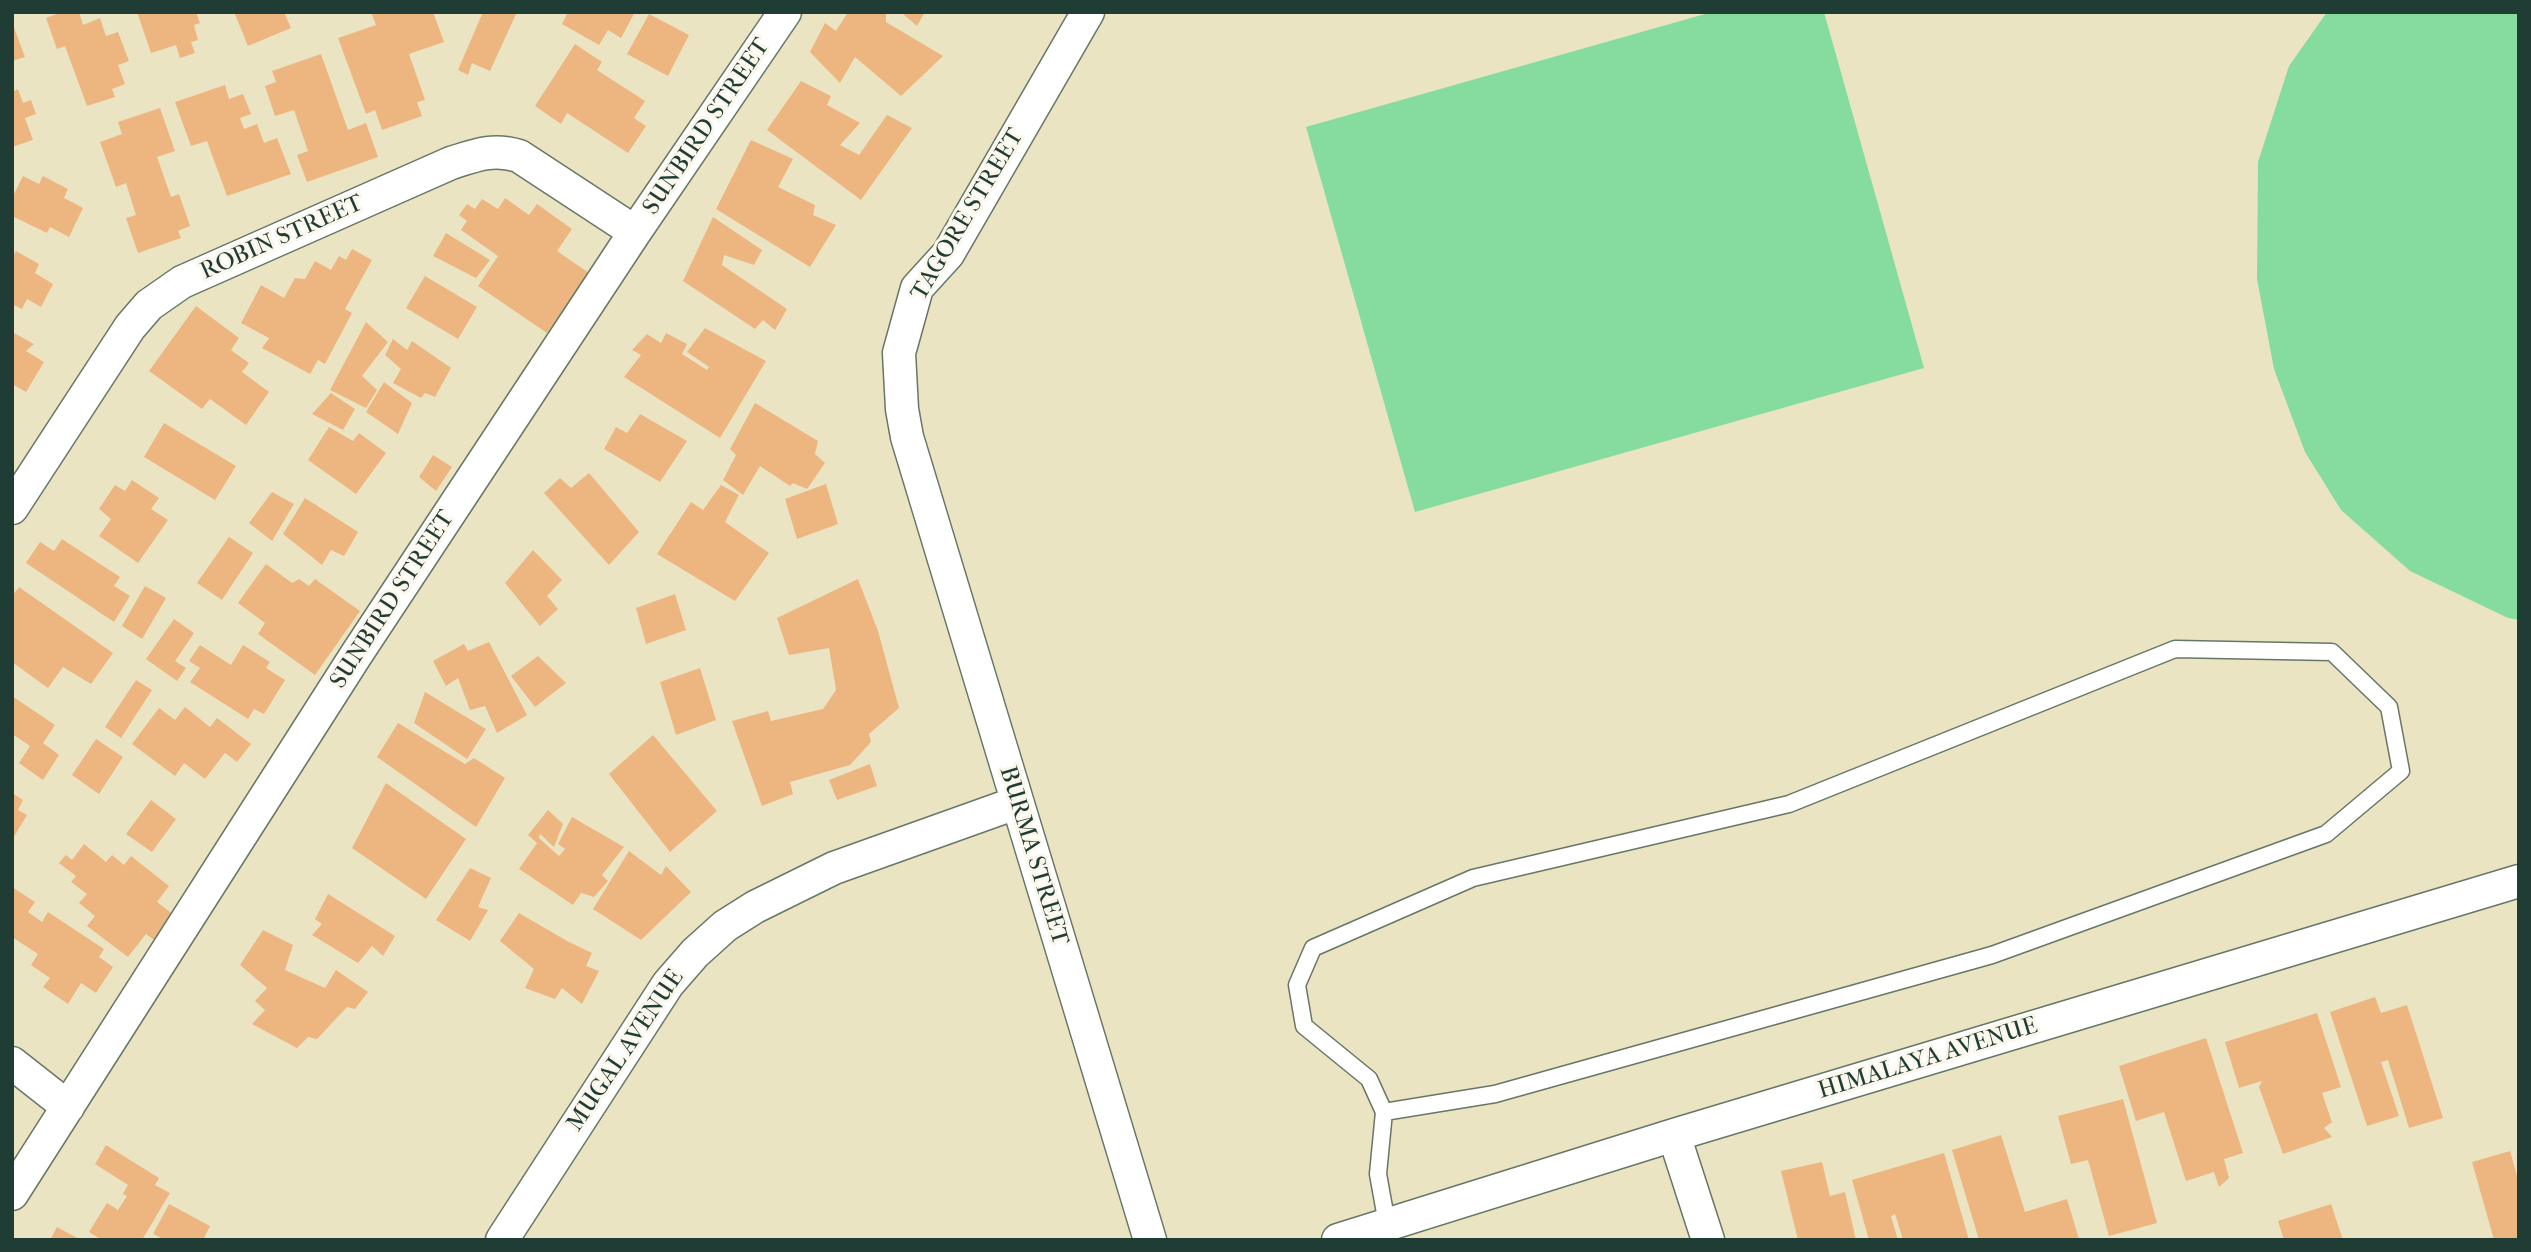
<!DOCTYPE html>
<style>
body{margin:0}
#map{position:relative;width:2531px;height:1252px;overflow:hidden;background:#ebe4c3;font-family:"IM FELL French Canon",serif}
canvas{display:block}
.frame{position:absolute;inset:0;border:14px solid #1f3d34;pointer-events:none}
</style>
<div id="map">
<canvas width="2531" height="1252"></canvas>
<div class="frame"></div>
</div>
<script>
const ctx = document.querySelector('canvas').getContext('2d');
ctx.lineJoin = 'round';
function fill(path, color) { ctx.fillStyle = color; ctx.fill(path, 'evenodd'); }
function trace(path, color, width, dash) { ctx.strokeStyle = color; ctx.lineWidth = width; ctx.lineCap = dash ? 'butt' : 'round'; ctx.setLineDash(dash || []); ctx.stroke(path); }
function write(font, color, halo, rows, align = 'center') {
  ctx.font = font + ' "IM FELL French Canon",serif'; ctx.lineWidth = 6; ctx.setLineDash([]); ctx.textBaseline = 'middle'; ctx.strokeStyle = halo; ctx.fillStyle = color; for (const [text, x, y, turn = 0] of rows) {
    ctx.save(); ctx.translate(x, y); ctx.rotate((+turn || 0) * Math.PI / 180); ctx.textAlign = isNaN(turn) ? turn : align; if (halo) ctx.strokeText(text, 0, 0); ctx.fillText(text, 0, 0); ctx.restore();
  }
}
fill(new Path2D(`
 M1712,12h112l100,356 -509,144 -109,-385z
 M2327,12h192v608l-11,-2 -98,-47 -69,-61 -36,-58 -31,-83 -17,-90 1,-117 31,-96z`), '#86dc9f');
fill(new Path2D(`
 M62,12h17l4,13 17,-7 6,18 12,-4 11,29 -11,4 7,19 -13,5 3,8 -28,9 -22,-60 -8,3 -11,-31z
 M137,12h59l4,11 -6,2 4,15 -7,2 4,11 -15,5 -4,-13 -25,8z
 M234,12h50l7,16 -43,18z
 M371,12h62l11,30 -35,12 16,46 -8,2 5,14 -40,14 -7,-20 -9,4 -28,-76 38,-13z
 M483,12h34l-27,59 -18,-8 -4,12 -10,-5z
 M568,12h67l-14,26 -13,-8 -9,15 -37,-21z
 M848,12h38v10l57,34 -42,40 -46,-39 -15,26 -30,-31 15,-29 11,8z
 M901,12h24l-8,14z
 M649,14l40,21 -21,41 -41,-22z
 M12,22l13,35 -13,4z
 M575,44l27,18 -5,8 48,31 -11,17 12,8 -18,27 -61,-40 -6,11 -26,-18z
 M321,54l27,76 18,-7 12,34 -71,25 -10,-27 11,-4 -14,-41 -19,6 -10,-30 11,-4 -4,-11z
 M801,81l30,15 -4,9 33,18 -20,22 19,10 28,-40 25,13 -51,72 -94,-70z
 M225,85l4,14 14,-5 8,20 -11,4 4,11 13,-5 7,19 13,-5 14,36 -64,22 -20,-55 -16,5 -16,-44z
 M18,89l5,14 8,-3 5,14 -11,4 8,22 -21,7v-55z
 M160,108l15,43 -18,6 14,40 8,-3 11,32 -12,5 3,7 -43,15 -12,-35 10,-3 -10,-32 -10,4 -16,-45 22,-8 -4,-12z
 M751,140l42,19 -15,28 37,18 -2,10 23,10 -26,42 -94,-58z
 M23,176l16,8 4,-8 25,13 -4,9 19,10 -14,29 -19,-10 -3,6 -35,-17v-18z
 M505,198l24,17 8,-11 35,25 -15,22 32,22 -42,60 -69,-47 20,-30 -37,-26 6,-9 -8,-6 8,-11 8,5 7,-10 16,10z
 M713,217l49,33 -8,15 -30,-10 -2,10 65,44 -12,21 -12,-10 -8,9 -72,-48z
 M446,233l44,27 -14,18 -43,-22z
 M352,249l20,11 -27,49 7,4 -27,51 -7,-4 -8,14 -48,-26 7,-10 -28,-15 20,-38 23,13 11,-20 10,1 10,-18 16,9 8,-14 7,4z
 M16,251l23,13 -4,9 18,11 -12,23 -14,-8 -5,10 -10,-5v-46z
 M425,276l52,31 -19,32 -52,-31z
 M196,306l43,32 -8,12 18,13 -7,9 27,20 -23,33 -36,-26 -8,10 -53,-38z
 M366,322l22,20 -26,34 15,14 -11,18 -36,-18z
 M705,328l61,33 -46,77 -96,-61 17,-22 -9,-5 15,-16 14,9 5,-10 21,11 -5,10 25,16 2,-3 -22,-15z
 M12,332l22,12 -8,7 18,11 -18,30 -14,-8z
 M393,339l14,11 5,-9 39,27 -16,29 -10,-4 -4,5 -28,-15 8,-14 -16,-14z
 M384,382l28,21 -14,31 -32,-22z
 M331,393l24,16 -12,21 -31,-16z
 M755,403l63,38 -3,13 10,9 -18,26 -14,-6 -3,3 -30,-20 -17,29 -20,-15 13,-25 -6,-6z
 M640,414l47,27 -27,41 -56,-33 12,-22 11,6z
 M164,423l72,43 -21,34 -71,-43z
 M329,427l24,14 6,-8 27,20 -30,41 -48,-34z
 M433,455l19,12 -16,24 -17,-14z
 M589,473l50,59 -30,33 -65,-72 16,-15 11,10z
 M132,480l27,18 -8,11 17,11 -30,43 -39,-27 12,-17 -12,-10 16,-24 10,6z
 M826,484l12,40 -41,15 -12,-40z
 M721,485l18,10 -14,27 44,31 -34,48 -78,-47 34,-52 12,8z
 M272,492l22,12 -22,37 -23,-18z
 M305,498l53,34 -14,24 -13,-6 -9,15 -39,-31z
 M229,537l24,16 -31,47 -25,-17z
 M62,539l58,38 -6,9 16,10 -16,26 -88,-59 14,-21 14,9z
 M533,550l29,30 -15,16 11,13 -18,17 -35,-43z
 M266,564l26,19 7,-4 10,7 6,-7 45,32 -45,64 -57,-41 7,-11 -27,-20z
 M858,579l20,52 21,77 -30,26 2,8 -21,23 -60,17 3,12 -31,12 -30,-85 36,-10 3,10 52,-12 13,-19 -7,-42 -40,7 -12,-37z
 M145,586l21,12 -24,41 -20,-13z
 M19,587l94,66 -22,31 -28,-17 -15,21 -36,-26v-66z
 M675,594l11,36 -40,14 -10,-36z
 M174,619l20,14 -19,28 11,7 -9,13 -31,-22z
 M489,642l38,73 -30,18 -12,-27 -15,4 -12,-32 -12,8 -13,-25 31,-17 4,7z
 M200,645l31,20 12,-20 27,17 -4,6 19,12 -21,34 -10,-5 -6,10 -58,-37 10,-14 -11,-7z
 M538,656l28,27 -31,24 -24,-31z
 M700,668l16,52 -40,15 -16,-53z
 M136,680l16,10 -31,48 -16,-11z
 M425,692l61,37 -19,30 -53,-36z
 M12,696l43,29 -12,18 16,12 -16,25 -24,-17 11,-17 -18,-12z
 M185,707l25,20 7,-9 34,26 -14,18 -12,-9 -20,26 -21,-16 -9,13 -43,-32 27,-36 16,12z
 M398,723l67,41 9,-6 31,20 -29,49 -99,-70z
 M653,735l64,76 -47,41 -61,-78z
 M96,739l27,18 -24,37 -27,-19z
 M870,764l7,22 -40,14 -8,-20z
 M386,783l80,56 -40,60 -74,-51z
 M12,793l11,7 -5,10 9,5 -15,25z
 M151,800l25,19 -24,33 -26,-18z
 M548,810l15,14 -9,23 -14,-13 -1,4 20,18 6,-7 -7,-5 14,-27 52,30 -22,28 6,6 -14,16 -13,-4 -8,12 -54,-36 18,-26 -9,-8z
 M84,844l22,18 6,-7 12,10 7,-9 38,30 -12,16 17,13 -20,25 -8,-6 -18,23 -41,-31 8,-10 -16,-13 8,-9 -16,-12 5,-6 -17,-13 7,-8 6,5z
 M629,851l32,24 5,-9 25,26 -50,48 -48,-31z
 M470,868l21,10 -13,29 10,3 -18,31 -34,-21z
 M12,887l23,15 -7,10 14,10 6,-10 56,37 -5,8 14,10 -17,26 -15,-10 -13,21 -25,-17 7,-9 -19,-13 7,-11 -26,-17z
 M328,894l67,42 -12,20 -11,-10 -14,17 -46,-28 10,-11 -7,-5z
 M519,913l48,28 25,12 -6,13 13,5 -17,33 -20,-16 -7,11 -30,-11 9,-19 -34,-28z
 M263,930l30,15 -8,25 40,18 11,-18 32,22 -13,17 -8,-2 -30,32 -9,-2 -11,11 -45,-24 13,-14 -10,-9 12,-13 -27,-23z
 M2375,997l6,16 26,-8 36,113 -34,10 -21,-68 -7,2 18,54 -32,10 -37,-114z
 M2317,1013l24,74 -19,6 10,29 -8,6 8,9 -49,17 -24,-67 3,-6 -23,7 -14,-46z
 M2206,1038l37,115 -19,6 5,19 -10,9 -5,-15 -28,9 -22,-69 -28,9 -17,-55z
 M2123,1099l34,124 -48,13 -21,-76 -17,4 -13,-48z
 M2001,1135l24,77 42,-13 12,40 -100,1 -27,-90z
 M106,1145l53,33 -4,7 15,8 -28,47h-40l-13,-8 18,-29 11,7 9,-14 -4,-2 5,-9 -33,-21z
 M2510,1151l9,32v57h-25l-22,-78z
 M1944,1153l25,87h-66l-8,-26 -4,2 7,24h-29l-17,-60z
 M1822,1162l8,34 15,-4 11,48h-58l-17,-69z
 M169,1204l41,22 -7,14h-38l-12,-6z
 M2331,1204l12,36h-59l-6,-19z
 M57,1227l24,13h-31z`), '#edb680');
const service = new Path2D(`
 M1384,1112l111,-18 497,-139 334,-121 75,-63 -12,-64 -57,-55 -157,-3 -386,155 -316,74 -160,70 -16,37 7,41 65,53 15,33 -6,62 9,50`);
const minor = new Path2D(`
 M1088,12l-140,242 -31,34 -18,65 3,56 5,28 243,803
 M12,508l118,-181 19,-22 33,-23 269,-119c25,-8 42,-15 68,-7l116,76
 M12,1063l56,44
 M1674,1135l34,105
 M12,1194l344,-539 279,-423 150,-220
 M502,1240l166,-256 27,-31 30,-27 30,-19 79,-39 182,-65
 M1338,1240l336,-105 845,-254`);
trace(service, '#676', 19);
trace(minor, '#676', 35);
trace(service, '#fff', 16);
trace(minor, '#fff', 32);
write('24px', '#1f3d34', '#fbf7ec', [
 ["SUNBIRD STREET",707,127,-56],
 ["TAGORE STREET",968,215,-59],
 ["ROBIN STREET",282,238,-24],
 ["SUNBIRD STREET",393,600,-57],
 ["BURMA STREET",1033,856,73],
 ["MUGAL AVENUE",626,1051,-56],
 ["HIMALAYA AVENUE",1928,1059,-17]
]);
</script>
